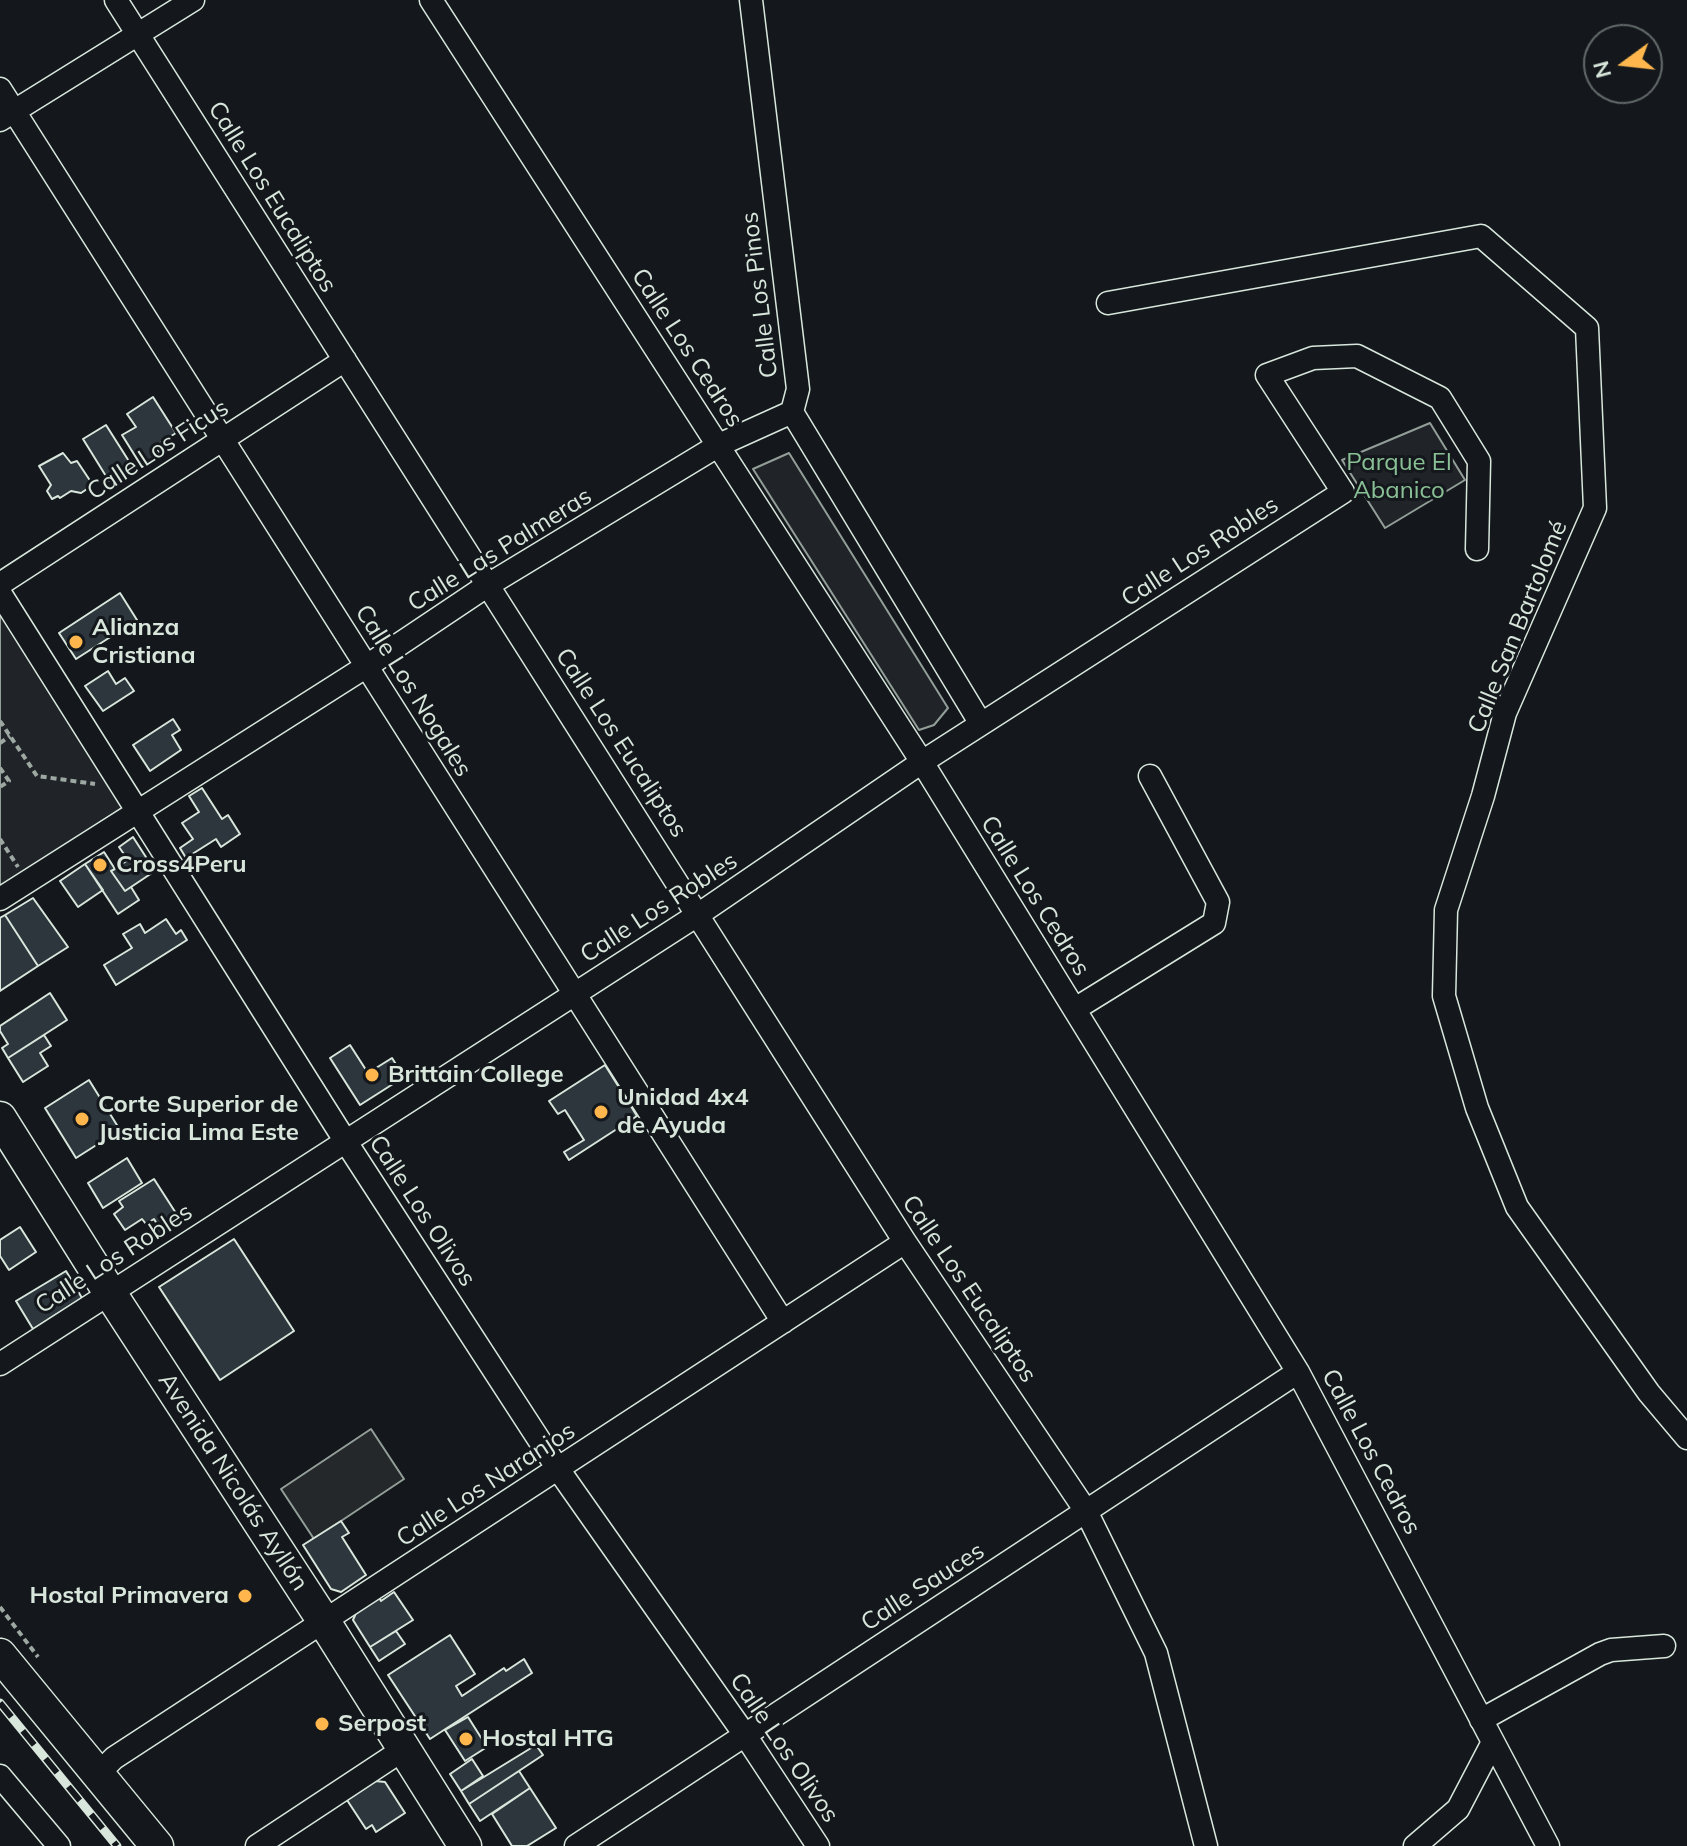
<!DOCTYPE html>
<meta charset="utf-8">
<style>
body{margin:0}
#map{position:relative;width:1687px;height:1846px;overflow:hidden;background:#14181c;font-family:Mulish,sans-serif}
canvas{display:block}
.north{position:absolute;left:1583px;top:24px;width:80px;height:80px;box-sizing:border-box;background:#14181c;border:2px solid #626a69;border-radius:50%;rotate:255deg;font-size:22px;font-weight:700;line-height:32px;text-align:center;color:#d8e6dc}
.north::after{content:'';display:block;margin:auto;width:28px;height:36px;background:#ffb74d;clip-path:polygon(50% 0,100% 100%,50% 72%,0 100%)}
</style>
<div id="map">
<canvas width="1687" height="1846"></canvas>
<div class="north">N</div>
</div>
<script>
const ctx = document.querySelector('canvas').getContext('2d');
ctx.lineJoin = 'round';
function fill(path, color) { ctx.fillStyle = color; ctx.fill(path, 'evenodd'); }
function trace(path, color, width, dash) { ctx.strokeStyle = color; ctx.lineWidth = width; ctx.lineCap = dash ? 'butt' : 'round'; ctx.setLineDash(dash || []); ctx.stroke(path); }
function write(font, color, halo, rows, align = 'center') {
  ctx.font = font + ' Mulish,sans-serif'; ctx.lineWidth = 6; ctx.setLineDash([]); ctx.textBaseline = 'middle'; ctx.strokeStyle = halo; ctx.fillStyle = color; for (const [text, x, y, turn = 0] of rows) {
    ctx.save(); ctx.translate(x, y); ctx.rotate((+turn || 0) * Math.PI / 180); ctx.textAlign = isNaN(turn) ? turn : align; if (halo) ctx.strokeText(text, 0, 0); ctx.fillText(text, 0, 0); ctx.restore();
  }
}
const green = new Path2D(`
 M1430,423l35,57 -80,48 -43,-68z
 M789,453l159,255 -14,17 -15,5 -166,-261z
 M0,614l125,192 -125,82z`);
fill(green, '#202428');
trace(green, '#939e99', 2);
const parking = new Path2D(`
 M371,1429l33,50 -90,60 -33,-50z`);
fill(parking, '#24282b');
trace(parking, '#939e99', 2);
const building = new Path2D(`
 M153,397l23,36 -21,13 6,9 -19,12 -20,-32 14,-8 -9,-13z
 M106,425l26,41 -23,15 -26,-42z
 M63,453l8,10 6,-2 16,24 -12,8 -10,-2 -11,7 -2,-2 -6,3 -5,-8 4,-6 -12,-19z
 M120,593l17,27 -61,39 -17,-26z
 M108,671l8,13 9,-6 9,13 -31,20 -18,-25z
 M173,719l7,11 -8,5 9,15 -31,21 -17,-26z
 M202,788l20,31 6,-4 12,19 -19,13 -5,-8 -30,19 -6,-10 13,-9 -11,-16 17,-11 -10,-16z
 M133,837l22,34 -30,20 -14,-20 17,-11 -9,-13z
 M104,852l11,17 -4,2 14,20 6,-4 8,13 -21,14 -33,-50z
 M85,864l18,26 -25,17 -18,-26z
 M33,898l35,49 -30,19 -33,-51z
 M5,915l33,51 -38,25v-73z
 M166,919l10,15 5,-4 6,10 -71,45 -12,-20 28,-17 -9,-14 17,-10 5,9z
 M50,993l17,27 -59,38 -6,-10 6,-4 -8,-13v-5z
 M44,1035l7,11 -11,7 8,13 -25,16 -15,-24z
 M350,1045l18,28 24,-15 12,19 -44,28 -30,-47z
 M605,1065l32,51 -68,44 -5,-8 20,-12 -19,-30 -7,4 -9,-13z
 M89,1080l31,50 -44,28 -31,-50z
 M127,1158l15,25 -39,25 -15,-25z
 M154,1179l27,42 -27,17 -5,-6 9,-6 -4,-7 -8,5 -4,-5 -17,11 -11,-16 9,-7 -4,-6z
 M20,1227l16,25 -27,18 -9,-14v-16z
 M234,1239l60,92 -74,49 -61,-93z
 M66,1271l16,27 -49,31 -17,-28z
 M341,1521l8,12 -7,4 24,38 -25,17 -10,-3 -28,-44z
 M394,1592l19,28 -43,27 -17,-27 3,-7 23,-16 2,4z
 M396,1631l9,13 -26,17 -9,-14z
 M450,1635l25,39 -19,12 6,10 42,-28 2,3 18,-12 8,14 -102,66 -42,-64z
 M468,1717l19,30 -22,14 -20,-31z
 M536,1745l7,10 -74,49 -8,-13z
 M472,1759l11,17 -22,15 -11,-17z
 M519,1771l11,17 -50,33 -11,-17z
 M375,1781l10,1 20,31 -29,19 -4,-7 -6,4 -19,-29z
 M530,1788l26,40 -29,18h-15l-20,-32z`);
fill(building, '#2c363c');
trace(building, '#d8e6dc', 2);
const minor = new Path2D(`
 M116,0l789,1242 181,269 70,142 50,193
 M431,0l491,762 376,610 250,474
 M751,0l47,389 -6,23 189,312
 M0,89l783,1233
 M0,120l193,-120
 M1108,303l373,-67 106,92 8,180 -90,205 -22,83 -37,114 -2,86 33,112 40,99 132,186 38,45
 M0,584l345,-224
 M0,593l346,549 212,327 187,266 73,111
 M0,899l367,-233 121,-81 231,-140 73,-33
 M1075,1009l139,-86 4,-21 -68,-126
 M0,1364l699,-450 223,-152 421,-270 -76,-117 46,-17 44,-2 83,42 39,63 -2,88
 M1481,1720l119,-66 11,-4 53,-4
 M98,1774l16,-16 791,-516
 M0,1776l59,70
 M257,1846l147,-97
 M576,1846l722,-474
 M1415,1846l43,-37 35,-67`);
const highway = new Path2D(`
 M0,1118l110,175 213,327 142,226
 M0,1655l157,191`);
trace(minor, '#d8e6dc', 25);
trace(highway, '#d8e6dc', 35);
trace(new Path2D(`
 M0,721l37,55 58,8
 M0,743l10,-7
 M0,768l9,13 -9,6
 M0,839l18,28
 M0,1607l38,50`), '#9da8a2', 4, [6, 4]);
trace(minor, '#14181c', 22);
trace(highway, '#14181c', 32);
const rail = new Path2D(`
 M0,1703l117,143`);
trace(rail, '#d8e6dc', 9);
trace(rail, '#14181c', 6, [18]);
for (const [x, y, r, color] of [
 [76,642,8,"#ffb74d"],
 [100,865,8,"#ffb74d"],
 [372,1075,8,"#ffb74d"],
 [601,1112,8,"#ffb74d"],
 [82,1119,8,"#ffb74d"],
 [245,1596,8,"#ffb74d"],
 [322,1724,8,"#ffb74d"],
 [466,1739,8,"#ffb74d"]
]) { const dot = new Path2D(); dot.arc(x, y, r, 0, 2 * Math.PI); ctx.fillStyle = color; ctx.fill(dot); trace(dot, '#14181c', 3); }
write('24px', '#d8e6dc', '#14181c', [
 ["Calle Los Eucaliptos",272,197,58],
 ["Calle Los Pinos",760,295,-97],
 ["Calle Los Cedros",687,348,57],
 ["Calle Los Ficus",158,450,-33],
 ["Calle Las Palmeras",500,550,-32],
 ["Calle Los Robles",1200,552,-33],
 ["Calle San Bartolomé",1518,627,-68],
 ["Calle Los Nogales",413,691,58],
 ["Calle Los Eucaliptos",621,743,57],
 ["Calle Los Cedros",1035,896,58],
 ["Calle Los Robles",659,908,-33],
 ["Calle Los Olivos",422,1211,57],
 ["Calle Los Robles",114,1259,-33],
 ["Calle Los Eucaliptos",969,1289,56],
 ["Calle Los Cedros",1371,1452,62],
 ["Avenida Nicolás Ayllón",233,1482,57],
 ["Calle Los Naranjos",486,1485,-33],
 ["Calle Sauces",923,1587,-33],
 ["Calle Los Olivos",784,1748,56]
]);
write('24px', '#8ac095', '#14181c', [
 ["Parque El",1399,463],
 ["Abanico",1399,491]
]);
write('bold 24px', '#d8e6dc', '#14181c', [
 ["Alianza",92,628],
 ["Cristiana",92,656],
 ["Cross4Peru",116,865],
 ["Brittain College",388,1075],
 ["Unidad 4x4",617,1098],
 ["de Ayuda",617,1126],
 ["Corte Superior de",98,1105],
 ["Justicia Lima Este",98,1133],
 ["Hostal Primavera",229,1596,"right"],
 ["Serpost",338,1724],
 ["Hostal HTG",482,1739]
], 'left');
</script>
